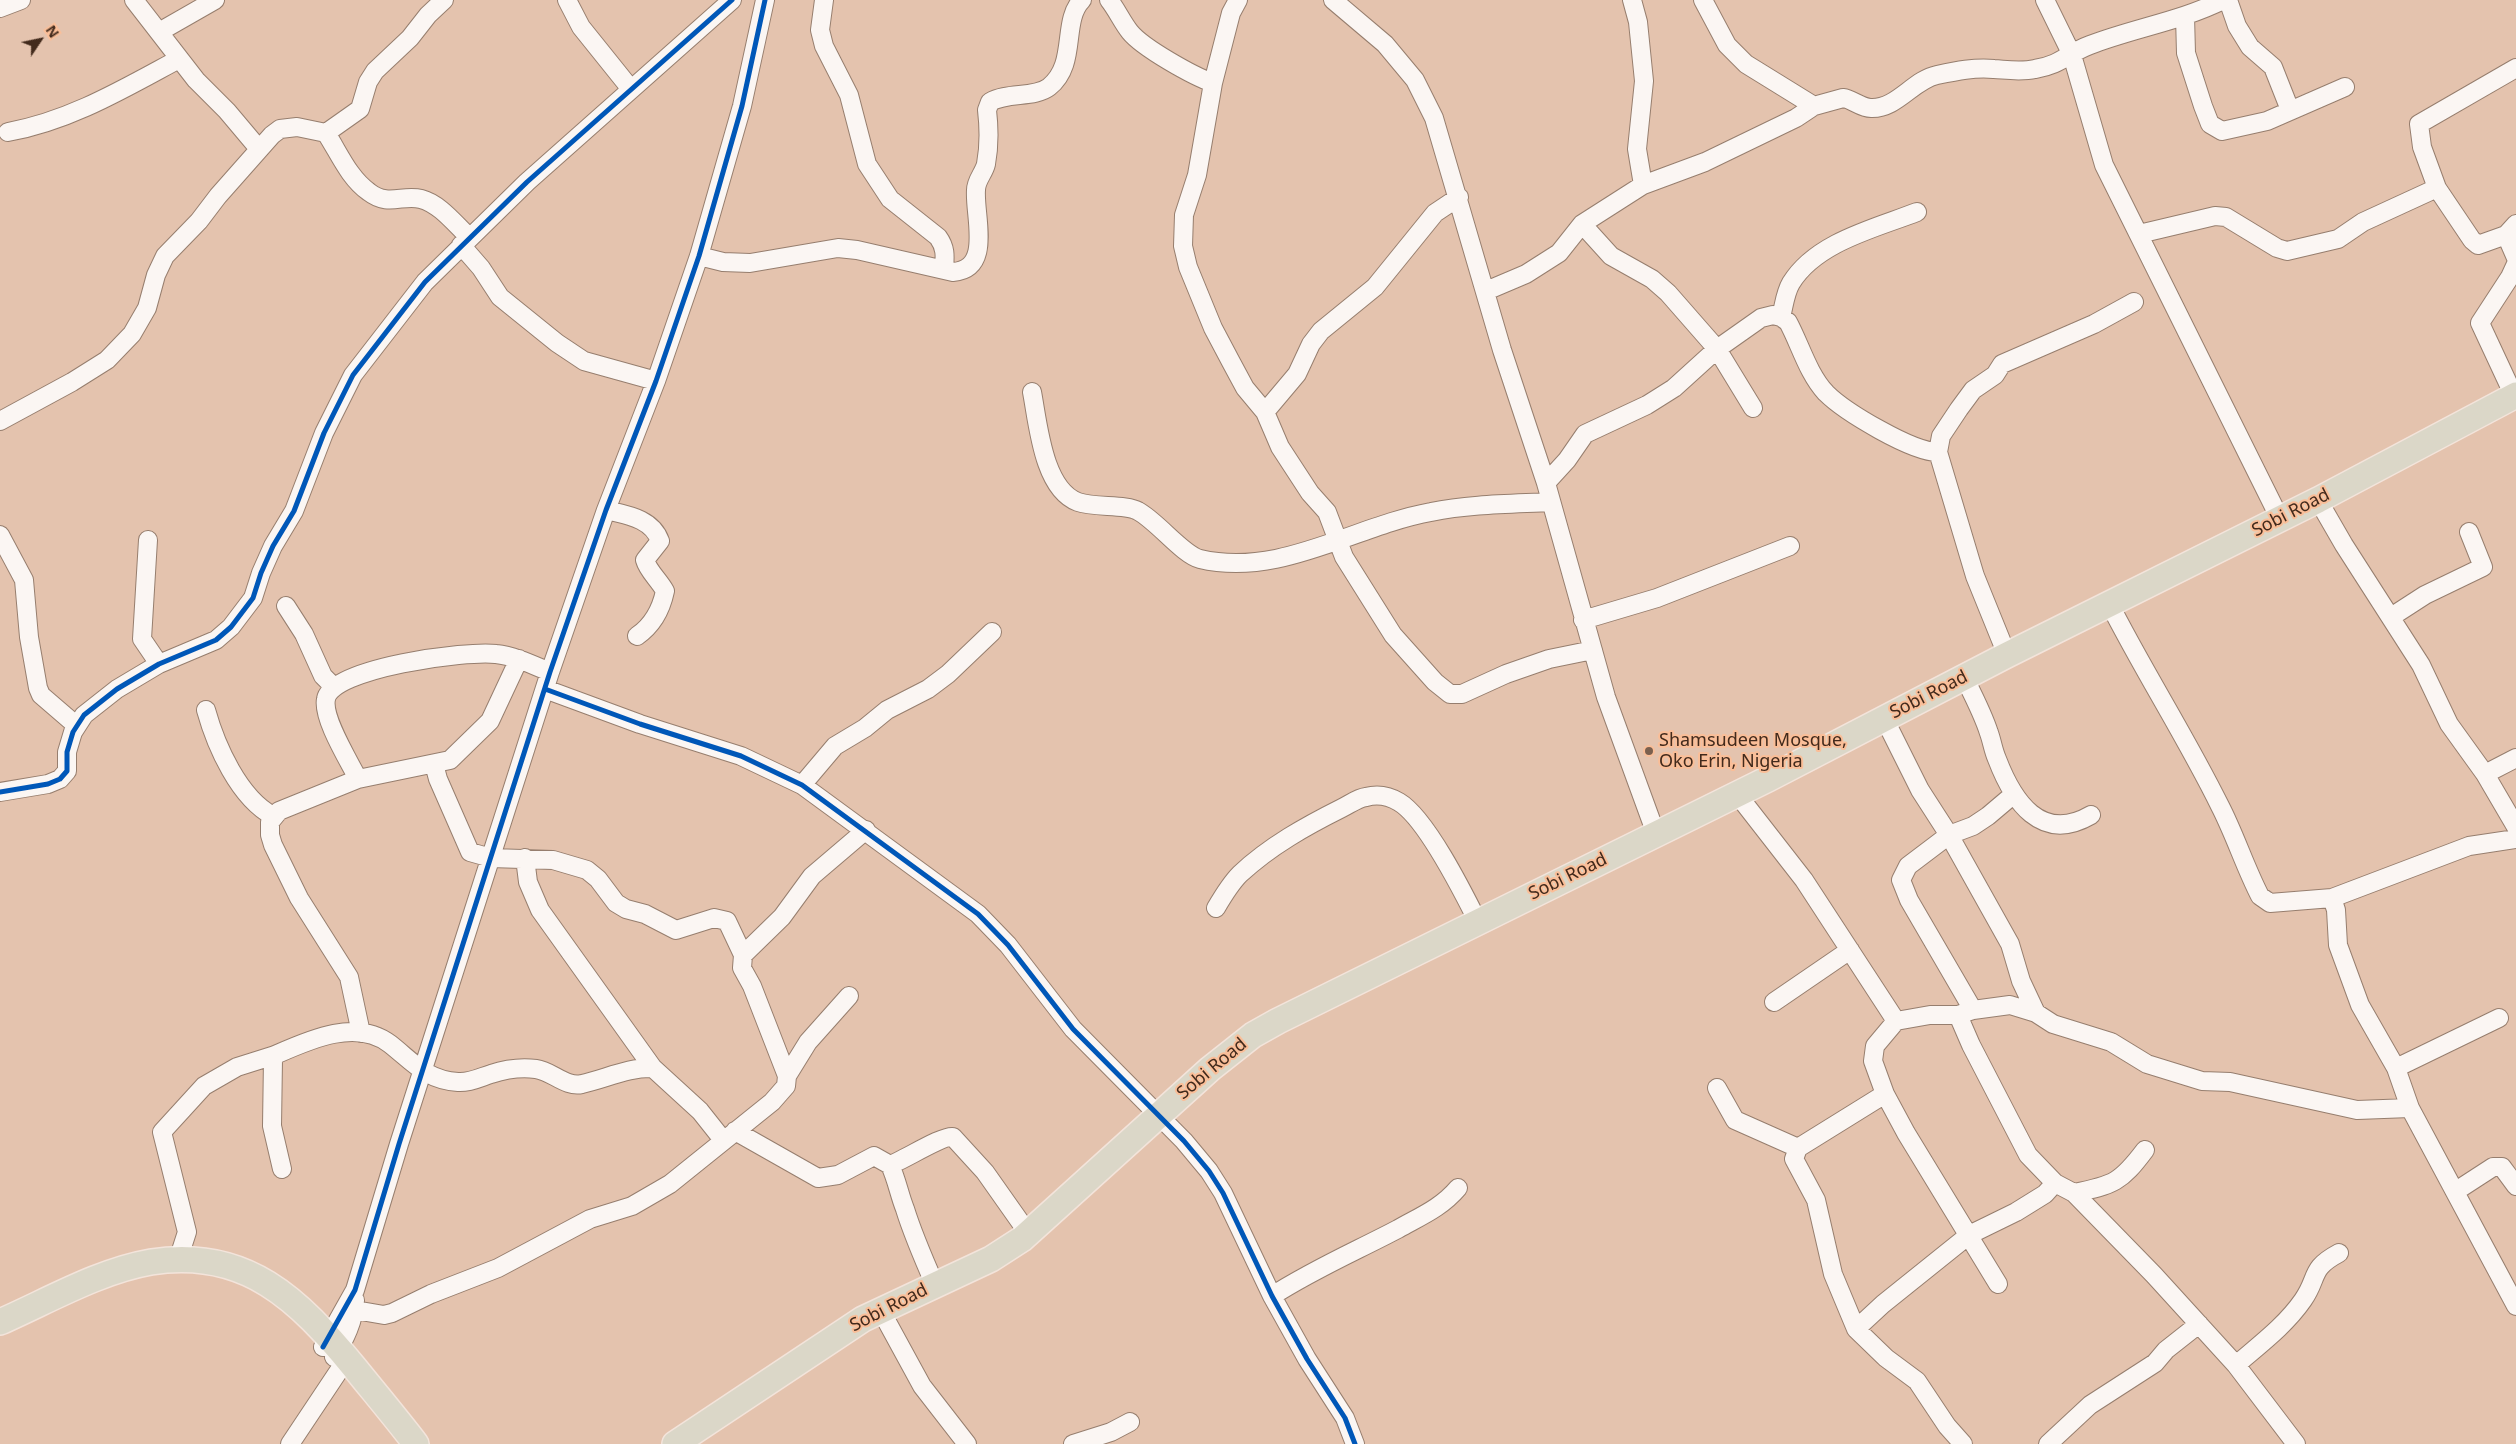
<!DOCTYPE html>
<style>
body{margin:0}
#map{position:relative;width:2516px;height:1444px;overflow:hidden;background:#e4c3ae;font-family:"Noto Sans",sans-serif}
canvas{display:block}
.north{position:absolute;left:15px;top:15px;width:50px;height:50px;-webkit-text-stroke:4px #fabe98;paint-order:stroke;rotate:56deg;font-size:14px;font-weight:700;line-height:20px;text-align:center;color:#422a1c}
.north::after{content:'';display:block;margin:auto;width:18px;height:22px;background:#422a1c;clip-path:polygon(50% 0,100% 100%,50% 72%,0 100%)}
</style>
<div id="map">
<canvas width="2516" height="1444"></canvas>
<div class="north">N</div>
</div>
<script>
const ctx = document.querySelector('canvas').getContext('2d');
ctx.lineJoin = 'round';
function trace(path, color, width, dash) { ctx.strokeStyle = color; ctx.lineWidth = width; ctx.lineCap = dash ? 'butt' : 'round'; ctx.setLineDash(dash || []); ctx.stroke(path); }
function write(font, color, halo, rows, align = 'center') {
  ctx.font = font + ' "Noto Sans",sans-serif'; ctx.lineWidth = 4; ctx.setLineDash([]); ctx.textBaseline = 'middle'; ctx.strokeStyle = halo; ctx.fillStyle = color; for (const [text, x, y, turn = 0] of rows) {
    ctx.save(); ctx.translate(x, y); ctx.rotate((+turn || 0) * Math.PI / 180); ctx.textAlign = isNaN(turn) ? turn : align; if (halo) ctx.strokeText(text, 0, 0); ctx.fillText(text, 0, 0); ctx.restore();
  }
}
const minor = new Path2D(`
 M134,0l62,80 31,31 32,38
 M567,0l14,27 49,61
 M824,0l-4,30 4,16 25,49 18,69 23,35 48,38c8,11 7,19 6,33
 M1109,0c8,10 13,22 21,32 13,16 63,44 83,51
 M1238,0l-7,13 -18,70 -16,92 -13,40 -1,31 5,21 25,61 18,34 14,26 20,24 15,35 30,46 17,19 17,45 49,78 42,47 15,12h12l44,-20 43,-15 44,-9
 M1333,0l52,44 30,36 19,38 68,232 44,133 60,214 50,137
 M1632,0l6,22 6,59 -7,68 6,36
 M1703,0l24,45 19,19 68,42
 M2045,0l27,55 32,110 176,354
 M2228,0l9,26 13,21 23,20 17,43
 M0,8l21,-8
 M2185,16l1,37 17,53 7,18 12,7 45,-10 78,-34
 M159,32l56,-32
 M8,132c62,-11 117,-44 171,-73
 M326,133l34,-24 8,-27 7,-11 35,-33 18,-23 16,-15
 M2437,188l35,52 6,5 28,-10
 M1582,224l29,32 41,23 16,14 49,56 36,59
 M2516,224l-10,11 10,23
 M2139,234l76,-18 11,1 51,31 10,3 51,-12 25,-17 74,-34 -15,-41 -3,-23 97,-56
 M461,245l20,23 19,29 57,46 27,18 72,20
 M699,256l24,6 27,1 88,-15 19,2 96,22c40,-3 21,-56 23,-82 0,-10 8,-17 10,-26 3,-16 3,-37 1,-54l3,-8c17,-10 45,-4 59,-15 29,-23 12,-66 33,-87
 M1486,291l40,-17 33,-21 23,-29 61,-39 62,-23 91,-44 18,-12 29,-8c9,1 18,10 28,10 26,1 42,-28 66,-33 19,-4 38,-8 57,-6 15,1 27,3 41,0 26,-4 33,-16 55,-24 44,-17 91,-24 133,-45
 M1781,317c3,-11 4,-24 10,-34 25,-41 85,-55 126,-71
 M1032,392c6,31 11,97 46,110 16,6 48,2 60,9 19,10 45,44 62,48 80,19 154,-33 231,-47 39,-8 81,-8 120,-10
 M2514,396l-34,-73 30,-46 6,-13
 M1265,412l32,-38 14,-30 10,-13 54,-44 60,-74 24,-16
 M0,421l72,-39 35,-22 25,-26 15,-26 9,-33 9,-19 34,-35 19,-25 54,-61 8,-6 17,-2 29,6c13,20 23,45 43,59 19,15 34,2 52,7 19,5 34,25 48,38
 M1546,483l21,-23 18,-26 62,-29 27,-17 43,-39 44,-31 12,-3 8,2 7,5c12,22 20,52 38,71 19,19 86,59 112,59
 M2318,500l26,45 77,120 28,59 36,50 31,53
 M606,510c20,5 46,8 54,31l-15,19c3,11 14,20 20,31 -4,19 -12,34 -28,45
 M0,535l24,45 5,57 9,51 3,7 36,31
 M148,540l-6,99 17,25
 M2109,603c35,69 77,134 111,203 15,29 25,61 40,90l10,7 62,-5 137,-52 47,-7
 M286,606l18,28 19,42 10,10
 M2391,617l34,-22 58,-28 -14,-35
 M1583,620l74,-22 133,-52
 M2007,655l-32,-79 -37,-124 3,-16 18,-27 14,-19 22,-15 7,-11 92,-40 40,-22
 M1964,677c9,18 19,37 25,56 3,8 4,17 8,26 16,42 44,85 94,56
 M545,689l95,35 101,32 61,29 176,129 30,31 65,84 111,112 25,30 14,22 49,103 35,63 38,59 10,26
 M206,710c10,36 33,88 67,106
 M1884,718l36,72 29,45 61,109 11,37 15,32
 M434,764l4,15 32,73 21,6 62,2 34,10 11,9 18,24 10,6 19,5 31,16 38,-12 13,3 16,34
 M2485,774l31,-16
 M358,779c-9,-18 -36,-61 -32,-80 5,-31 142,-49 170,-45 19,2 37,11 54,18
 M802,785l33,-39 30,-18 22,-18 41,-21 20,-15 44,-42
 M0,792l48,-8 12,-5 7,-8v-19l6,-20 11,-17 33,-26 42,-25 57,-24 15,-13 22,-29 8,-25 12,-27 21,-35 30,-78 29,-58 72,-93 102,-100 205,-182
 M1737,794l67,86 92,141
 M525,858l3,24 12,28 113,158
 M2332,898l4,12 2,35 22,60 36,63 14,40 106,198
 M1216,908c7,-12 14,-24 24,-34 30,-28 66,-48 102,-66 8,-4 16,-10 24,-11 11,-3 23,-1 33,5 27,16 64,90 79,120
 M1774,1002l76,-52
 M1973,1010l-64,-110 -8,-20 7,-14 41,-31 24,-9 15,-10 26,-22
 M1958,1015l13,30 57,110 27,28 19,10 80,82 82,90 60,79
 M361,1033l-12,-56 -50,-79 -26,-53 -3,-10v-13l9,-11 79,-32 92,-19 40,-39 29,-62
 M2396,1068l103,-50
 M787,1076l21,-34 41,-46
 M1717,1088l18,32 63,28
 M1885,1094l-87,54 -4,11 22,41 17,74 23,55 30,29 31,23 30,45 16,18
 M735,1131l83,47 20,-3 36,-19 16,9c14,-5 53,-30 63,-28l32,35 43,61
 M890,1165c7,15 9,29 15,44 8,26 19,51 30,76
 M282,1169l-10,-43 1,-67 2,-4c34,-15 81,-37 115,-11 23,18 36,36 68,38 12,1 23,-5 33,-8 15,-5 30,-7 45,-5 16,2 30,19 46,15 23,-5 47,-17 71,-16l47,43 23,29
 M2456,1191l37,-24h9l14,19
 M2074,1193c40,-8 47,-11 71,-43
 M178,1260l9,-28 -25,-100 42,-46 33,-19 38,-12
 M1998,1284l-92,-151 -21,-39 -12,-33 2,-15 21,-25 34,-6h28l15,-5 37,-5 26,8 17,11 58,18 36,22 55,17 28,1 127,28 53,-2
 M1272,1296c40,-26 84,-45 126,-67 23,-13 43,-21 60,-41
 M880,1309l42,77 45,58
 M355,1310l29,5 8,-2 39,-19 67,-26 92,-49 42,-13 38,-22 102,-82 14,-16 1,-10 -35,-90 -10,-18 1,-13 39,-38 30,-41 54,-46
 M1856,1329l27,-25 86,-69 47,-23 29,-18 10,-11
 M323,1347l32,-57 44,-146 151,-472 56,-162 50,-129 43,-125 43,-150 23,-106
 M334,1357c11,-18 20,-36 21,-57
 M2236,1365c23,-20 49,-39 67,-65 16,-23 6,-31 36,-47
 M290,1444l50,-75
 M1073,1444l38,-12 19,-10
 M2048,1444l42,-39 65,-42 11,-13 33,-26`);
const highway = new Path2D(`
 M0,1322c48,-21 99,-51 151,-60 95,-15 148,38 203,105 21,26 42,51 62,77
 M675,1444l188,-125 128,-60 31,-20 188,-170 43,-34 25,-14 490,-242 239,-124 311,-155 198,-105`);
trace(minor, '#967e6e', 20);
trace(highway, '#f3e4db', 28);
trace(minor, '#fbf6f3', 18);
trace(highway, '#dbd7c8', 25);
trace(new Path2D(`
 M545,689l95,35 101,32 61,29 176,129 30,31 65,84 111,112 25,30 14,22 49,103 35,63 38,59 10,26
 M0,792l48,-8 12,-5 7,-8v-19l6,-20 11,-17 33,-26 42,-25 57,-24 15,-13 22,-29 8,-25 12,-27 21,-35 30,-78 29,-58 72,-93 102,-100 205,-182
 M323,1347l32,-57 44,-146 151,-472 56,-162 50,-129 43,-125 43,-150 23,-106`), '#0057b8', 5);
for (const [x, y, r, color] of [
 [1649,751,5,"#7b604f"]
]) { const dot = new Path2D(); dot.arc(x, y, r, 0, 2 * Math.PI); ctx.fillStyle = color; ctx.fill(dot); trace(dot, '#fabe98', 2); }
write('18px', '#422a1c', '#fabe98', [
 ["Sobi Road",2291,513,-27],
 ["Sobi Road",1929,695,-27],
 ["Sobi Road",1568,877,-26],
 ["Sobi Road",1212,1069,-40],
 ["Sobi Road",889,1308,-27]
]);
write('18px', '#422a1c', '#fabe98', [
 ["Shamsudeen Mosque,",1659,741],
 ["Oko Erin, Nigeria",1659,762]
], 'left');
</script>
